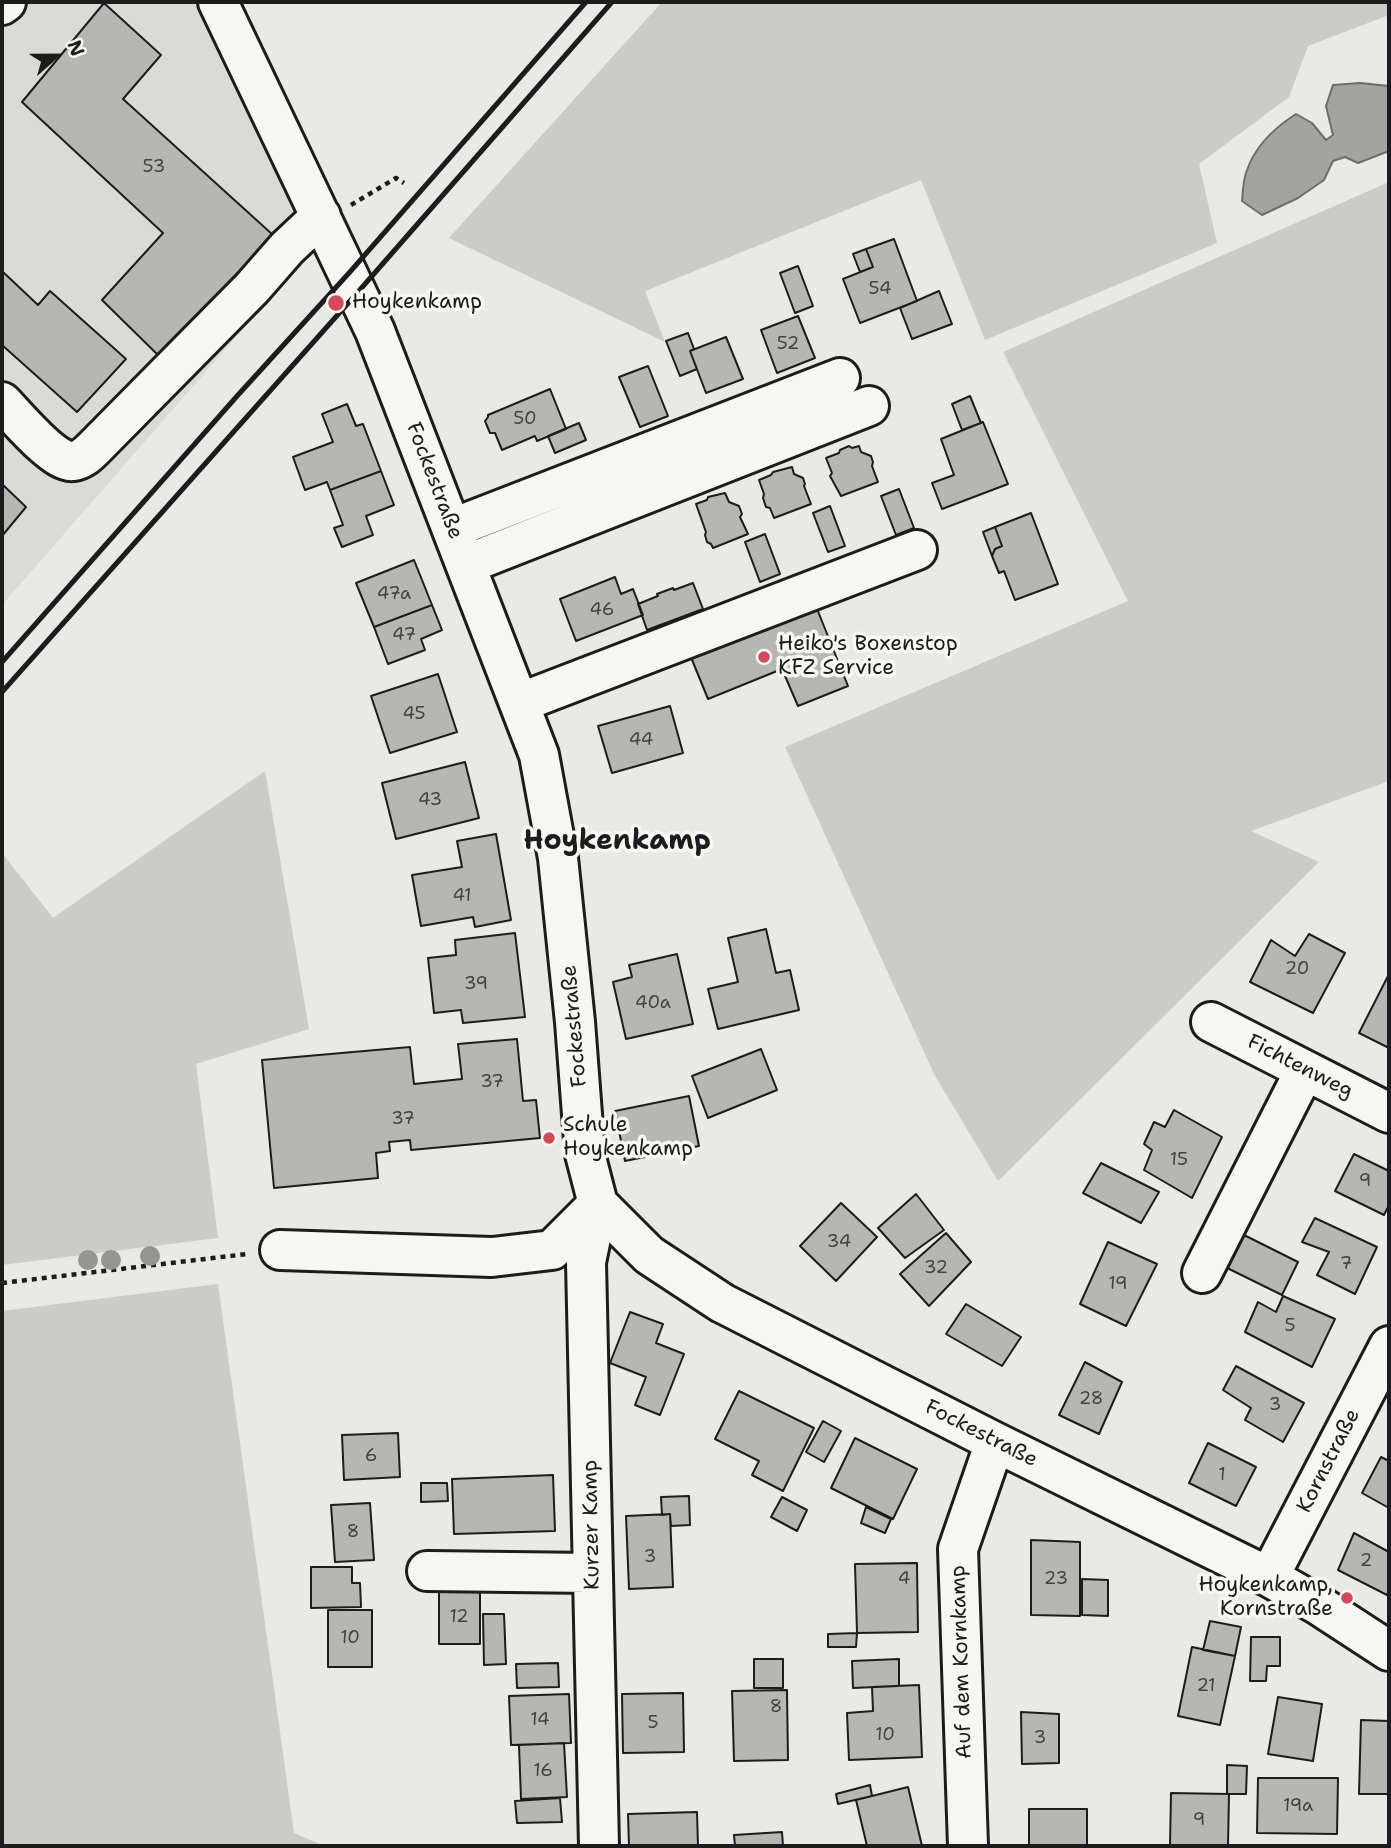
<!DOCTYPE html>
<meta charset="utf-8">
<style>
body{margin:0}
#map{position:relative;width:1391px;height:1848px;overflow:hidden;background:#e9e9e5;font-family:"Shantell Sans",sans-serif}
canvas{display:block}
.frame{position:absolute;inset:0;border:4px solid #1c1c1c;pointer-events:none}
.north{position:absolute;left:21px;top:21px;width:70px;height:70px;-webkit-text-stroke:5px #f6f6f2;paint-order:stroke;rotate:69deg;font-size:19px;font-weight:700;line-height:28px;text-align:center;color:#1c1c1c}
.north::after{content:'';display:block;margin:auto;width:24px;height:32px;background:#1c1c1c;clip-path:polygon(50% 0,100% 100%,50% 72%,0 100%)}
</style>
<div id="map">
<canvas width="1391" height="1848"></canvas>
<div class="frame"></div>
<div class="north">N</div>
</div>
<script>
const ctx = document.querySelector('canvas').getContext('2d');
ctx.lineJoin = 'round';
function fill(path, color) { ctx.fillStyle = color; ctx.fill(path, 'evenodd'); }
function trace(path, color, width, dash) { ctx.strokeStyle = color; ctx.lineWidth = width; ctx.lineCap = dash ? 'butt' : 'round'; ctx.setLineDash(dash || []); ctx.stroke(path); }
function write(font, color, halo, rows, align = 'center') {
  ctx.font = font + ' "Shantell Sans",sans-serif'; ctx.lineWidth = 7; ctx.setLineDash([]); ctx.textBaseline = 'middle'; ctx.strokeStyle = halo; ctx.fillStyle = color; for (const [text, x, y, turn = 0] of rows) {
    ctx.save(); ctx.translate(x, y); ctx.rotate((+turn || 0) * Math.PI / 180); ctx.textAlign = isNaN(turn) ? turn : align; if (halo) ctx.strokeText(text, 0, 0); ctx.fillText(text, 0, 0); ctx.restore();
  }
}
fill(new Path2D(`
 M2,2h194l116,248 -310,355z`), '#dadad6');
fill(new Path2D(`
 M662,2h727v13l-81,31 -19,51 -90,67 18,79 -232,97 -64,-160 -276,111 20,51 -216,-104z
 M1389,182v599l-138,50 68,31 -321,319 -63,-105 -150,-329 343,-146 -125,-249z
 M265,771l44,258 -113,35 22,174 -216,27v-412l51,65z
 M218,1284l76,549 31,13h-323v-535z`), '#cbcbc7');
const water = new Path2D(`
 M1360,83l29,3v65l-31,12 -13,-6 -12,4 -9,19 -26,18 -36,17 -20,-14c1,-9 1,-20 4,-28 8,-26 28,-45 50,-59l16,9 14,17 7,-5 -7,-29 7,-21z`);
fill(water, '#a3a3a1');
trace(water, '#6d6d6c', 2);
const building = new Path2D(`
 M104,3l57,52 -38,44 150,136 -112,123 -59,-58 61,-67 -141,-131z
 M894,239l23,62 -57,22 -17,-44 30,-12 -7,-18z
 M866,249l7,18 -13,5 -7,-18z
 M798,266l15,40 -18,7 -15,-40z
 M3,272l35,33 12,-14 76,68 -49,53 -75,-67v-71z
 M939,291l13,33 -40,15 -12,-31z
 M798,316l17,42 -38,15 -16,-43z
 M688,333l6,16 -4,2 7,18 -17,7 -14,-35z
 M726,337l17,42 -37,14 -16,-42z
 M648,366l20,50 -28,11 -21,-50z
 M550,389l16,40 -29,12 -2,-5 -33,14 -7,-17h-5l-5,-12 3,-4v-2z
 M970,396l11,27 -19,7 -10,-26z
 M347,404l9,22 7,-2 18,47 -51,19 -3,-8 -22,8 -12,-33 40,-15 -11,-28z
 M983,422l25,62 -66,25 -10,-26 22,-8 -13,-36z
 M579,423l7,17 -31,13 -7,-17z
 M849,446l3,2 7,-2 2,6 10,4 2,6 -1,4 6,16 -37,14 -11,-20 2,-3 -6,-15 13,-5 1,-3z
 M792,467l2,7 9,4 2,6 -1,2 7,18 -37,14 -4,-10 -4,-1 -3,-9 1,-4 -5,-14 12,-5 2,-3z
 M381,471l13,34 -28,11 7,19 -31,12 -8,-19 9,-3 -13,-35z
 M2,484l24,23 -24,29z
 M899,489l15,39 -18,7 -15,-39z
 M725,493l4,9 10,4 3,8 -2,3 8,17 -35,14 -2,-4 -4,-2 -2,-7 1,-3 -10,-28 11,-4 1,-3z
 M830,506l15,40 -17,6 -15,-39z
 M1031,513l27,71 -43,16 -11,-29 -5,2 -7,-17 3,-7 7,-3 -7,-19z
 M995,527l7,19 -7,3 -3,7 -9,-24z
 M765,534l15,40 -20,8 -15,-40z
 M414,560l18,45 -58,22 -18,-44z
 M615,577l6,17 12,-5 10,26 -67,26 -16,-42z
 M693,583l10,26 -56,21 -9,-26 20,-8 -1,-2 16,-6 1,2z
 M811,594l37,92 -50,20 -16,-37 -74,30 -22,-54z
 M432,605l10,25 -21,9 4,11 -37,14 -14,-37z
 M438,674l19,58 -67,21 -19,-57z
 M670,706l13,47 -71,20 -14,-47z
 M465,762l14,56 -83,21 -14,-56z
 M496,834l15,86 -36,7 -2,-10 -52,9 -9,-51 50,-8 -5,-26z
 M766,929l10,44 14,-3 9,40 -81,19 -10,-40 30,-7 -10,-44z
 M515,933l10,84 -62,6 -2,-13 -27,3 -6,-55 28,-3 -1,-15z
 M1309,934l36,19 -32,60 -63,-31 21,-42 24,16z
 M677,954l16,70 -67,15 -13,-57 19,-5 -3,-12z
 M1389,974v74l-30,-15z
 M517,1039l6,62 13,-1 4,38 -129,12 -1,-10 -21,2 1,9 -14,2 2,25 -104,10 -12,-128 148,-13 4,37 48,-5 -4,-35z
 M761,1049l16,41 -69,28 -16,-42z
 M689,1096l10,50 -74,15 -10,-50z
 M1174,1110l48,27 -30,61 -48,-28 8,-20 -8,-6 10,-22 11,5z
 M1354,1154l35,17v34l-5,10 -49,-24z
 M1101,1163l58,29 -18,31 -58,-30z
 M916,1194l28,36 -39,28 -27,-30z
 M841,1203l36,34 -41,44 -36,-35z
 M1315,1218l62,29 -22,47 -38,-19 12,-23 -27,-10z
 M1234,1230l64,32 -16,33 -65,-32z
 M946,1233l25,29 -42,44 -29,-32z
 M1108,1242l49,22 -31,62 -46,-22z
 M1283,1296l52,23 -23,48 -67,-35 13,-30 18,10z
 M966,1304l55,33 -19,29 -56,-32z
 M630,1312l33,12 -7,19 28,11 -24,61 -25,-10 11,-28 -36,-14z
 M1085,1362l37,20 -23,52 -40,-19z
 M1236,1366l68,37 -21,39 -38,-22 6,-12 -28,-18z
 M739,1391l75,37 -31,63 -31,-16 7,-14 -44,-22z
 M823,1421l18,10 -17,31 -18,-10z
 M398,1433l2,44 -56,3 -2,-45z
 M855,1438l62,31 -24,50 -62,-31z
 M1208,1443l48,24 -20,39 -47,-23z
 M1381,1457l8,4v47l-27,-15z
 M553,1475l2,56 -101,3 -2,-55z
 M421,1483h26l1,18 -27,1z
 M689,1496l1,29 -19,1 -1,-12 -8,1 -1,-18z
 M782,1497l25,13 -10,21 -26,-14z
 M370,1503l4,57 -39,2 -4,-57z
 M866,1507l25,12 -6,14 -24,-10z
 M670,1514l3,73 -44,2 -3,-73z
 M1354,1533l35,19v38l-2,5 -49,-25z
 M1031,1540l49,2v74l-49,-1z
 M917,1563l1,69 -61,1 -2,-69z
 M311,1567h41v16h8l1,24 -50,1z
 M1082,1579l26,1v36l-26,-1z
 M439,1590l41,1v53h-41z
 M328,1610h44v57h-44z
 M483,1614h21l2,50 -22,1z
 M1210,1621l31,6 -6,29 -32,-6z
 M857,1633l-1,14h-28v-13z
 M1251,1637h29v29h-13l-1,15h-16z
 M1192,1647l43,9 -15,69 -42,-9z
 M754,1659h29v29h-29z
 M899,1659v27l-46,2 -1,-27z
 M558,1663l1,24 -42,1 -1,-24z
 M919,1685l3,72 -73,3 -2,-47 26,-2 -1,-24z
 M787,1690l1,70 -54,1 -2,-70z
 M683,1693l1,59 -61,1 -1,-59z
 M569,1694l2,49 -60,2 -2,-49z
 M1278,1697l44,7 -9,57 -45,-7z
 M1021,1712l38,2v49l-37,1z
 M1361,1720l28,1 -1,73h-29z
 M564,1743l3,54 -46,2 -2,-54z
 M1227,1765l20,1 -1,28h-19z
 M1258,1778h80l-1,56 -80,-1z
 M870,1785l2,11 -34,8 -2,-10z
 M908,1787l14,59h-55l-11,-46z
 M1171,1793l58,1 -1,52h-58z
 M560,1798l2,24 -45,1 -2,-22z
 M1029,1809h58v37h-58z
 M697,1812l1,34h-69l-1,-32z
 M782,1832l1,14h-48l-1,-11z`);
fill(building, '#b6b6b3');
trace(building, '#1c1c1c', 2);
const minor = new Path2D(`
 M218,2l157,329 164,424 19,103 17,164 10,132 13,50 51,51 73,48 273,139 274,135 51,29 69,45
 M2,5l4,-3
 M2,402c13,13 53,62 71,59 10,-1 17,-9 23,-15l156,-158 35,-40 34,-32
 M453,528l387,-150
 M467,564l402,-158
 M519,703l398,-153
 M1211,1022l178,91
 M598,1204l-12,58 13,584
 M280,1250l212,7 60,-7 46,-46
 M1202,1273l103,-203
 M427,1571l166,2
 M1269,1577l120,-231
 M968,1846l-10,-297 37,-107`);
trace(minor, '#1c1c1c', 44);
trace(new Path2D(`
 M351,205l45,-27 8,5
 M2,1283l245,-29`), '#1c1c1c', 4.5, [5, 5]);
trace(minor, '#f6f6f2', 38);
trace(new Path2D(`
 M2,662l236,-267 111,-122 237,-271
 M2,692l356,-400 254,-290`), '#1c1c1c', 5);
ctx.fillStyle = '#959592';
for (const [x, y] of [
 [150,1256],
 [88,1260],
 [111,1260]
]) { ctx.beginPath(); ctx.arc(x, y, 10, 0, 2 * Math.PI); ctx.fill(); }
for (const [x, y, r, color] of [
 [336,303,9,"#d1495b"],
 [764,657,7,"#d1495b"],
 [549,1138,7,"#d1495b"],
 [1347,1598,7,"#d1495b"]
]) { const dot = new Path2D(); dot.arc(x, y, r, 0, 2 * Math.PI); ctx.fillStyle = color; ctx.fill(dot); trace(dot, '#f6f6f2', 2.5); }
write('18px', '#424242', null, [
 ["53",154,167],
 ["54",880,289],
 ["52",788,344],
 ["50",525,419],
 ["47a",394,594],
 ["46",602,610],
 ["47",404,635],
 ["45",414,714],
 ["44",641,740],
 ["43",430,800],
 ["41",462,896],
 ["20",1297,969],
 ["39",476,984],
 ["40a",653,1003],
 ["37",492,1082],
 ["37",403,1119],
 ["15",1179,1160],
 ["9",1365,1181],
 ["34",839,1242],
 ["7",1346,1264],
 ["32",936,1268],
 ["19",1118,1284],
 ["5",1290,1326],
 ["28",1091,1399],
 ["3",1275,1405],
 ["6",371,1456],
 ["1",1222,1475],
 ["8",353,1532],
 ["3",650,1557],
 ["2",1366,1561],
 ["4",904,1579],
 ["23",1056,1579],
 ["12",459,1617],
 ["10",350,1638],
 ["21",1206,1686],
 ["8",776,1707],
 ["14",540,1720],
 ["5",653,1723],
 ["10",885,1735],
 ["3",1040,1738],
 ["16",543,1771],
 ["19a",1298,1806],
 ["9",1199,1820]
]);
write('21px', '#1c1c1c', '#f6f6f2', [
 ["Hoykenkamp",352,303],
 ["Heiko's Boxenstop",778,645],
 ["KFZ Service",778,669],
 ["Schule",563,1126],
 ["Hoykenkamp",563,1150],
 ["Hoykenkamp,",1333,1586,"right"],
 ["Kornstraße",1333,1610,"right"]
], 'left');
write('21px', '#1c1c1c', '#f6f6f2', [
 ["Fockestraße",434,481,69],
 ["Fockestraße",575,1026,-95],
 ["Fichtenweg",1300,1067,27],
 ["Fockestraße",981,1434,27],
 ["Kornstraße",1329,1461,-63],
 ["Kurzer Kamp",592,1525,-91],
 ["Auf dem Kornkamp",962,1662,-92]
]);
write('bold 28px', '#1c1c1c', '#f6f6f2', [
 ["Hoykenkamp",617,842]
]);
</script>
